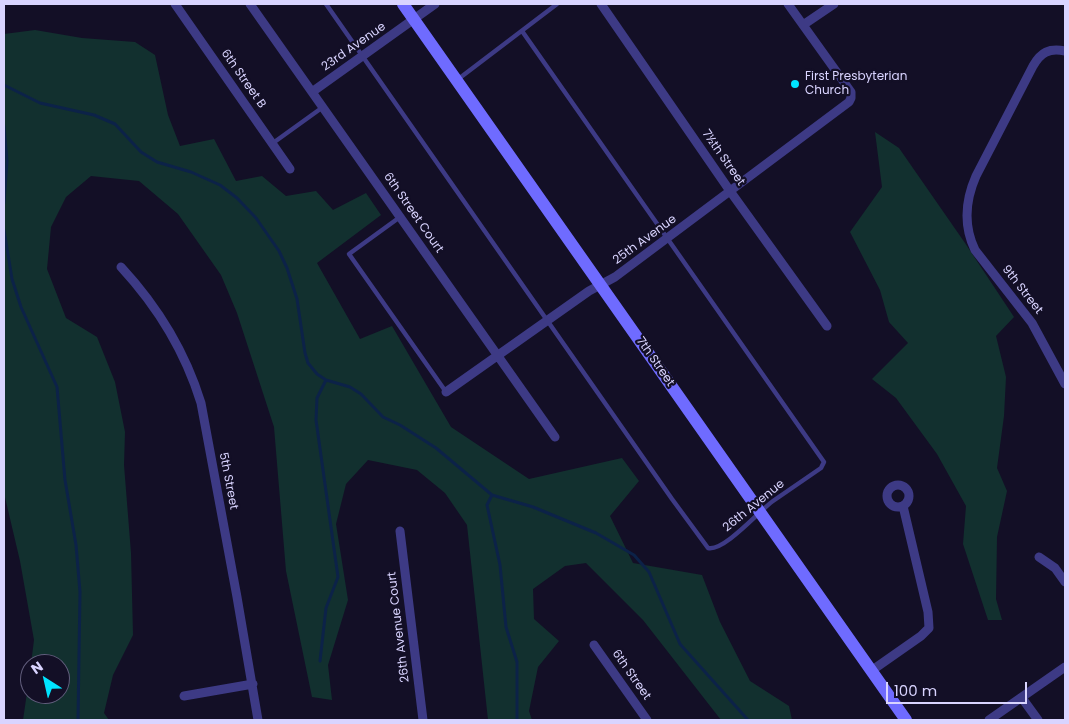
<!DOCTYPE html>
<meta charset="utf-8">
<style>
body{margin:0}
#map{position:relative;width:1069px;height:724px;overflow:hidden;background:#130f26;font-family:Poppins,sans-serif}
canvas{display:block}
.frame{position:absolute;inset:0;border:5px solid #d9d4ff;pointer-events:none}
.north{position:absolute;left:20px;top:654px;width:50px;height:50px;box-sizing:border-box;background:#130f26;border:1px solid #625e7d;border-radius:50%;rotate:325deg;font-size:14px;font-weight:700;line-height:20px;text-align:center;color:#d9d4ff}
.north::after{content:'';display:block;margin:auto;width:18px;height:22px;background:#00e5ff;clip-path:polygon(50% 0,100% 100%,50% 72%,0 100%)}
.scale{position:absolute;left:886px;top:682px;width:141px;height:22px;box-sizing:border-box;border:2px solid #d9d4ff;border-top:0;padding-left:6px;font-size:15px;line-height:18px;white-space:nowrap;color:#d9d4ff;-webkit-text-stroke:4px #130f26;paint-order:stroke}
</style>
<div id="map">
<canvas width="1069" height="724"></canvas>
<div class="frame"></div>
<div class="north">N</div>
<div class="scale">100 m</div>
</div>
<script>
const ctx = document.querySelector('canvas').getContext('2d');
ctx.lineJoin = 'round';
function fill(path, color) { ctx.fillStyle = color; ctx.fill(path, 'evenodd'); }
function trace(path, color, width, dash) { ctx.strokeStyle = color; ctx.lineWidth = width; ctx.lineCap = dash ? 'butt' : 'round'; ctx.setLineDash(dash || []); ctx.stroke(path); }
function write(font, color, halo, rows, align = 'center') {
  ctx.font = font + ' Poppins,sans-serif'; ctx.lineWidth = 4.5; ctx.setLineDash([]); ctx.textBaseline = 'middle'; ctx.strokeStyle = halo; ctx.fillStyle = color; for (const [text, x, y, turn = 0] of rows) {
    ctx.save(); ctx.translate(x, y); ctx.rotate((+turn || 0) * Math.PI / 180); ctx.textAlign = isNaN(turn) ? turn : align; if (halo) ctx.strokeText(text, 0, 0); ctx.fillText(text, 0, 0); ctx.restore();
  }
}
fill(new Path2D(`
 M35,30l47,8 53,4 20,13 13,60 12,31 34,-7 22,42 26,-5 24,20 30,-5 17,19 33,-17 15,22 -64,48 43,76 32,-13 59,101 78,52 93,-21 17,23 -29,35 23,47 69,12 18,47 30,59 39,25 3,14h-71l-78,-100 -57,-57 -21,3 -32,23 1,30 25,22 -21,26 -9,44 3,9h-44l-21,-195 -22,-32 -28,-23 -49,-10 -22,24 -10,40 12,76 -20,65 4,35 -20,-3 -26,-126 -12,-144 -37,-114 -16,-38 -43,-61 -39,-33 -48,-5 -25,21 -15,30 -4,42 19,49 31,19 18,45 10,50 -1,33 7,88 2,82 -20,40 -9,38 5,7h-86l7,-48v22h30v-30h-29l3,-24 -14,-79 -16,-68v-459z
 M875,132l24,16 66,95 49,74 -18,19 10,41 -2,39 -7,52 10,23 -10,46 -1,62 6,21h-14l-25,-76 3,-38 -29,-52 -41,-56 -24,-19 36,-36 -19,-21 -9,-32 -30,-58 32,-45z`), '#12302f');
trace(new Path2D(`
 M4,85l36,18 54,12 21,9 26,28 16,10 34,10 29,13 17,13 19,20 23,33 8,17 10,31 8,54 3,10 9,11 9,6 24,7 11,7 22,23 17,8 36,23 56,47 41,12 63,26 38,22 15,17 31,72 68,76
 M4,126l3,35 -3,42
 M4,230l8,49 9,28 36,80 8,93 11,65 4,47 -2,128
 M492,495l-5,10 13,60 6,62 11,35v58
 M320,661l6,-53 12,-31 -22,-157 1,-22 9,-18`), '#0c2248', 3);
trace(new Path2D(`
 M326,4l346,495 36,49c16,4 52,-38 65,-47 16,-11 32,-22 48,-33l3,-6 -302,-431
 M457,80l100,-76
 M273,143l50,-36
 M400,217l-51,37 97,138`), '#3d3a85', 4.5);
trace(new Path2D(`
 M175,4l115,165
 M250,4l305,433
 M601,4l129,187 97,135
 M803,25l31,-21
 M1065,51c-16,-3 -24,1 -32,15l-57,110c-11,25 -13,49 -1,74l57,73 33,61
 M312,92l123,-88
 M121,267c37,40 64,84 80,136l36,194 21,123
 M446,392l143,-101 26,-14 234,-175 2,-4v-6l-63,-88
 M887 496a11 11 0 1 1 22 0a11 11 0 1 1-22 0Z
 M400,531l23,189
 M1039,557l16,11 10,14
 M594,645l53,75
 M871,671l50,-35 8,-8 -1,-16 -25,-106
 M184,696l69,-12
 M1022,698l16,22
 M989,720l76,-53`), '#3d3a85', 9);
trace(new Path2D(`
 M403,4l503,716`), '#6f6bff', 12);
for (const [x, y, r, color] of [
 [795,84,5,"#00e5ff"]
]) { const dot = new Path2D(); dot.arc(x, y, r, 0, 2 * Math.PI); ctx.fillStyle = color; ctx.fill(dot); trace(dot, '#130f26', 2); }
write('12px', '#d9d4ff', '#130f26', [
 ["23rd Avenue",354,47,-35],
 ["6th Street B",243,79,55],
 ["7½th Street",723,158,55],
 ["6th Street Court",413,213,55],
 ["25th Avenue",645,240,-36],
 ["9th Street",1022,290,52],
 ["7th Street",655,362,55],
 ["5th Street",228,481,79],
 ["26th Avenue",754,506,-39],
 ["26th Avenue Court",399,627,-97],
 ["6th Street",631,675,55]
]);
write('12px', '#d9d4ff', '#130f26', [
 ["First Presbyterian",805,77],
 ["Church",805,91]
], 'left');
</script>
